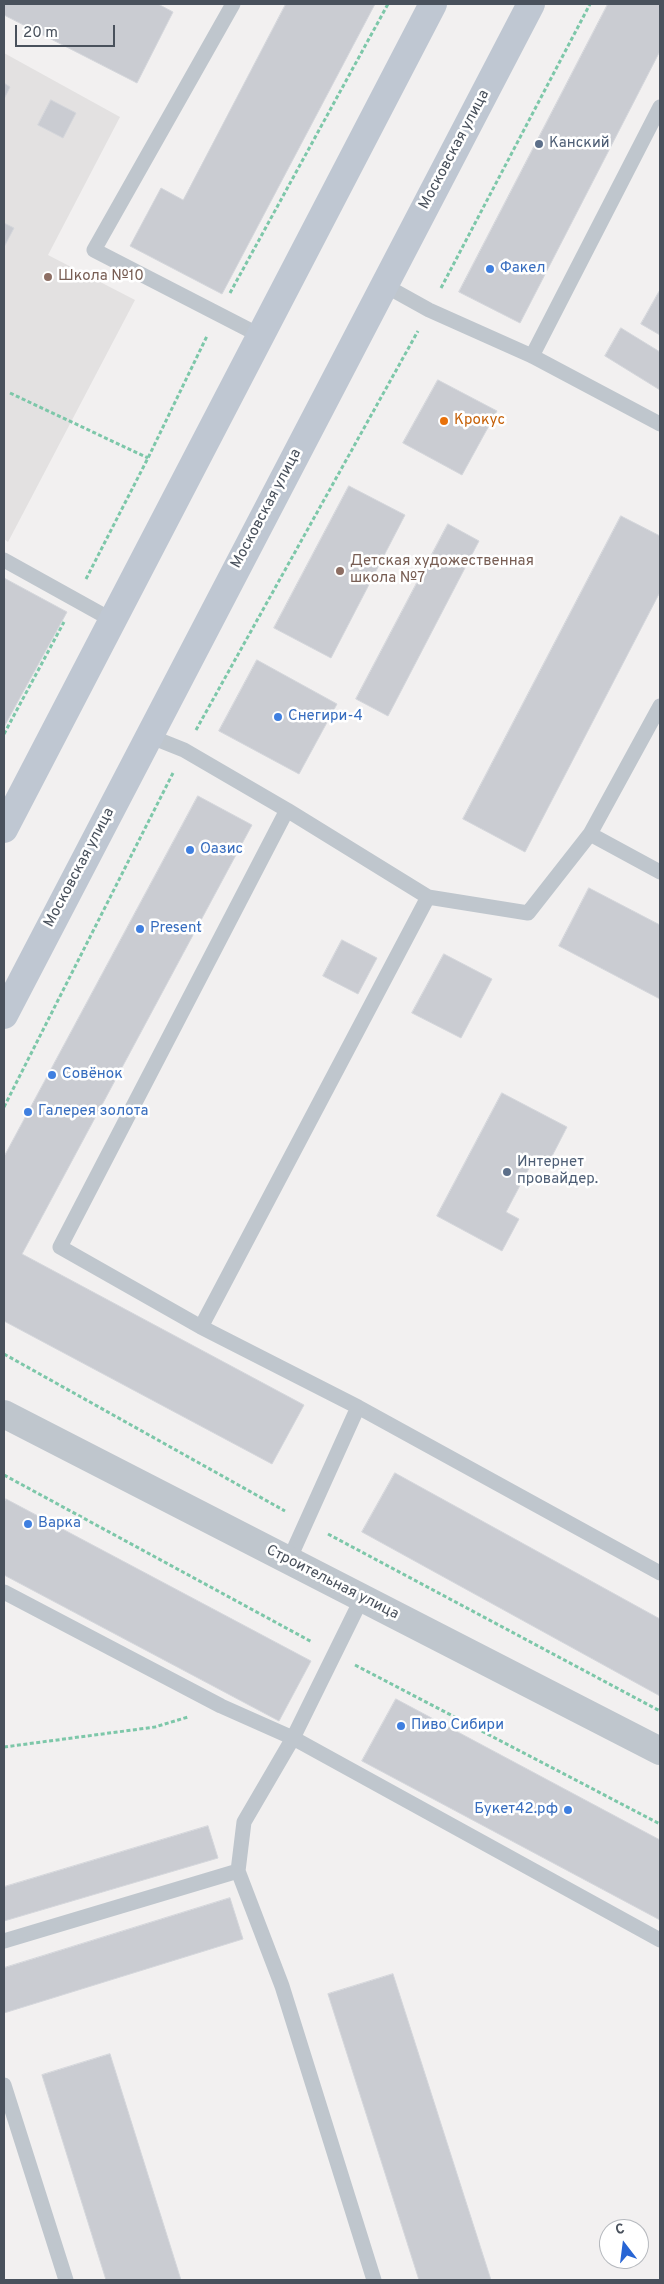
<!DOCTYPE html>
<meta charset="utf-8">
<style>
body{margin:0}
#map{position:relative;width:664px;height:2284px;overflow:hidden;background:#f2f0f0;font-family:Overpass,sans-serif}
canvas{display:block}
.frame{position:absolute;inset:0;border:5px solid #49515c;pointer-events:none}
.north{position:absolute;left:599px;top:2219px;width:50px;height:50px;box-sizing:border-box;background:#fff;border:1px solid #b6b9be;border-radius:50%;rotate:345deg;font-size:14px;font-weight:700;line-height:20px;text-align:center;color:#49515c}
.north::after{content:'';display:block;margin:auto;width:18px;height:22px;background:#2865d4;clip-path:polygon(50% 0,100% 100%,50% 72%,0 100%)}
.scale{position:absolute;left:15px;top:25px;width:100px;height:22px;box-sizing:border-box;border:2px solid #49515c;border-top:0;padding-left:6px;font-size:15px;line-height:18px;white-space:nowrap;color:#49515c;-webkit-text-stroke:4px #fff;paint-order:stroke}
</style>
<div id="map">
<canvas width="664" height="2284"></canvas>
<div class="frame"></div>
<div class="north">С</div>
<div class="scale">20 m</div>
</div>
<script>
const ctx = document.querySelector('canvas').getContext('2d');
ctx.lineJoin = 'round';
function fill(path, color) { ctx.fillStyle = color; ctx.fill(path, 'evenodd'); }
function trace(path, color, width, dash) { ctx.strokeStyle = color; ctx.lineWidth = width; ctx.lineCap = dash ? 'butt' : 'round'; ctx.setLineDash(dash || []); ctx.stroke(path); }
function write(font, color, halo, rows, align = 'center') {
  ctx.font = font + ' Overpass,sans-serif'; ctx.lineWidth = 5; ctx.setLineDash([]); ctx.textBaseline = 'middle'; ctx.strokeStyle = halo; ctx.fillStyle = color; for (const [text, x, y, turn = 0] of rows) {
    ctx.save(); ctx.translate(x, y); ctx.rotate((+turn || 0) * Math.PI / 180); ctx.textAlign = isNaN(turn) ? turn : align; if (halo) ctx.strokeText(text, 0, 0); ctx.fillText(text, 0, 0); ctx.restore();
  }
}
fill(new Path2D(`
 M4,53l116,64 -72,138 87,45 -127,242 -4,-3z`), '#e3e1e1');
const building = new Path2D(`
 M4,4h154l15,8 -36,71 -133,-68z
 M286,4h89l-153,290 -92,-48 31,-58 22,12z
 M608,4h52v47l-140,272 -61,-31z
 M4,83l6,4 -6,12z
 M51,100l25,13 -13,25 -25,-13z
 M4,223l10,5 -10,19z
 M660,290v45l-19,-11z
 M621,328l39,24v38l-55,-34z
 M438,380l59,31 -35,64 -59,-32z
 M349,486l56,29 -74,143 -57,-30z
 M621,516l39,20v56l-135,260 -62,-33z
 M448,524l31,17 -91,175 -32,-17z
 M4,578l63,34 -63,115z
 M257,660l80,44 -38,70 -80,-43z
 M198,796l54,29 -230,429 282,151 -32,59 -268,-143v-164z
 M589,888l71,37v74l-101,-53z
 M342,940l35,18 -19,36 -35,-18z
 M444,954l48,25 -31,59 -49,-25z
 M502,1093l65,34 -18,35 -13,-7 -30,57 13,7 -17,32 -65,-35z
 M395,1473l265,146v77l-298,-164z
 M6,1499l305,162 -32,60 -275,-146v-72z
 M396,1699l264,141v80l-298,-159z
 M208,1826l10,32 -214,63v-34z
 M230,1898l13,41 -239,74v-45z
 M393,1974l98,306h-72l-91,-286z
 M110,2054l71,226h-75l-64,-205z`);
fill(building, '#caccd2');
trace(building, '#d4d6db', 1);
trace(new Path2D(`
 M441,288l149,-284
 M230,293l158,-289
 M10,393l138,65
 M86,579l62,-121 59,-122
 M196,730l222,-399
 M4,734l60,-112
 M4,1107l169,-334
 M4,1354l281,157
 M4,1475l308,167
 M328,1534l332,177
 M355,1665l305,159
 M4,1747l151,-20 33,-10`), '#7dc7a9', 3, [4, 2.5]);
trace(new Path2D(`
 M233,4l-139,246 165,85
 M384,285l45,25 103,46 128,68
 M532,356l128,-249
 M4,560l108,60
 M149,736l35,14 103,60 -227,437 141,80 157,80 -69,153
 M287,810l141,87
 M590,834l70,-128
 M201,1327l227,-430 100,16 62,-79 70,38
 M358,1407l302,166
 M4,1592l217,114 72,32 69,-140
 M4,1941l234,-70
 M4,2085l62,195
 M374,2280l-92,-294 -44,-115 6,-49 49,-84 367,202`), '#bfc6cd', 15);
trace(new Path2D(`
 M4,1414l656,337`), '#bfc6cd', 28);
trace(new Path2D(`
 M4,829l429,-825
 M4,1015l527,-1011`), '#bfc7d2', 28);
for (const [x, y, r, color] of [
 [539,144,5,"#5c6f8a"],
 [490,269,5,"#3f7fe0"],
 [48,277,5,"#8d6e63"],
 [444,421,5,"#e8710a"],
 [340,571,5,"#8d6e63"],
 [278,717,5,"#3f7fe0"],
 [190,850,5,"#3f7fe0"],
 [140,929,5,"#3f7fe0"],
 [52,1075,5,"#3f7fe0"],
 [28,1112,5,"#3f7fe0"],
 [507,1172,5,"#5c6f8a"],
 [28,1524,5,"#3f7fe0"],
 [401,1726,5,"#3f7fe0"],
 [568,1810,5,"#3f7fe0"]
]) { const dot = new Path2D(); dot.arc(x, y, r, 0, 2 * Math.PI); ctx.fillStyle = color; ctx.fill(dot); trace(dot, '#fff', 2); }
write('15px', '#4e5e75', '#fff', [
 ["Канский",549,144],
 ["Интернет",517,1163],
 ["провайдер.",517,1180]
], 'left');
write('15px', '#49515c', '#fff', [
 ["Московская улица",455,150,-62],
 ["Московская улица",267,509,-62],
 ["Московская улица",80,868,-62],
 ["Строительная улица",332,1583,27]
]);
write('15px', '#366cbe', '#fff', [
 ["Факел",500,269],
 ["Снегири-4",288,717],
 ["Оазис",200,850],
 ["Present",150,929],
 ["Совёнок",62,1075],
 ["Галерея золота",38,1112],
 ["Варка",38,1524],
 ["Пиво Сибири",411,1726],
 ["Букет42.рф",558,1810,"right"]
], 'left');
write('15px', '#785e54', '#fff', [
 ["Школа №10",58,277],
 ["Детская художественная",350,562],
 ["школа №7",350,579]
], 'left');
write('15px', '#c56008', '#fff', [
 ["Крокус",454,421]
], 'left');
</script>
